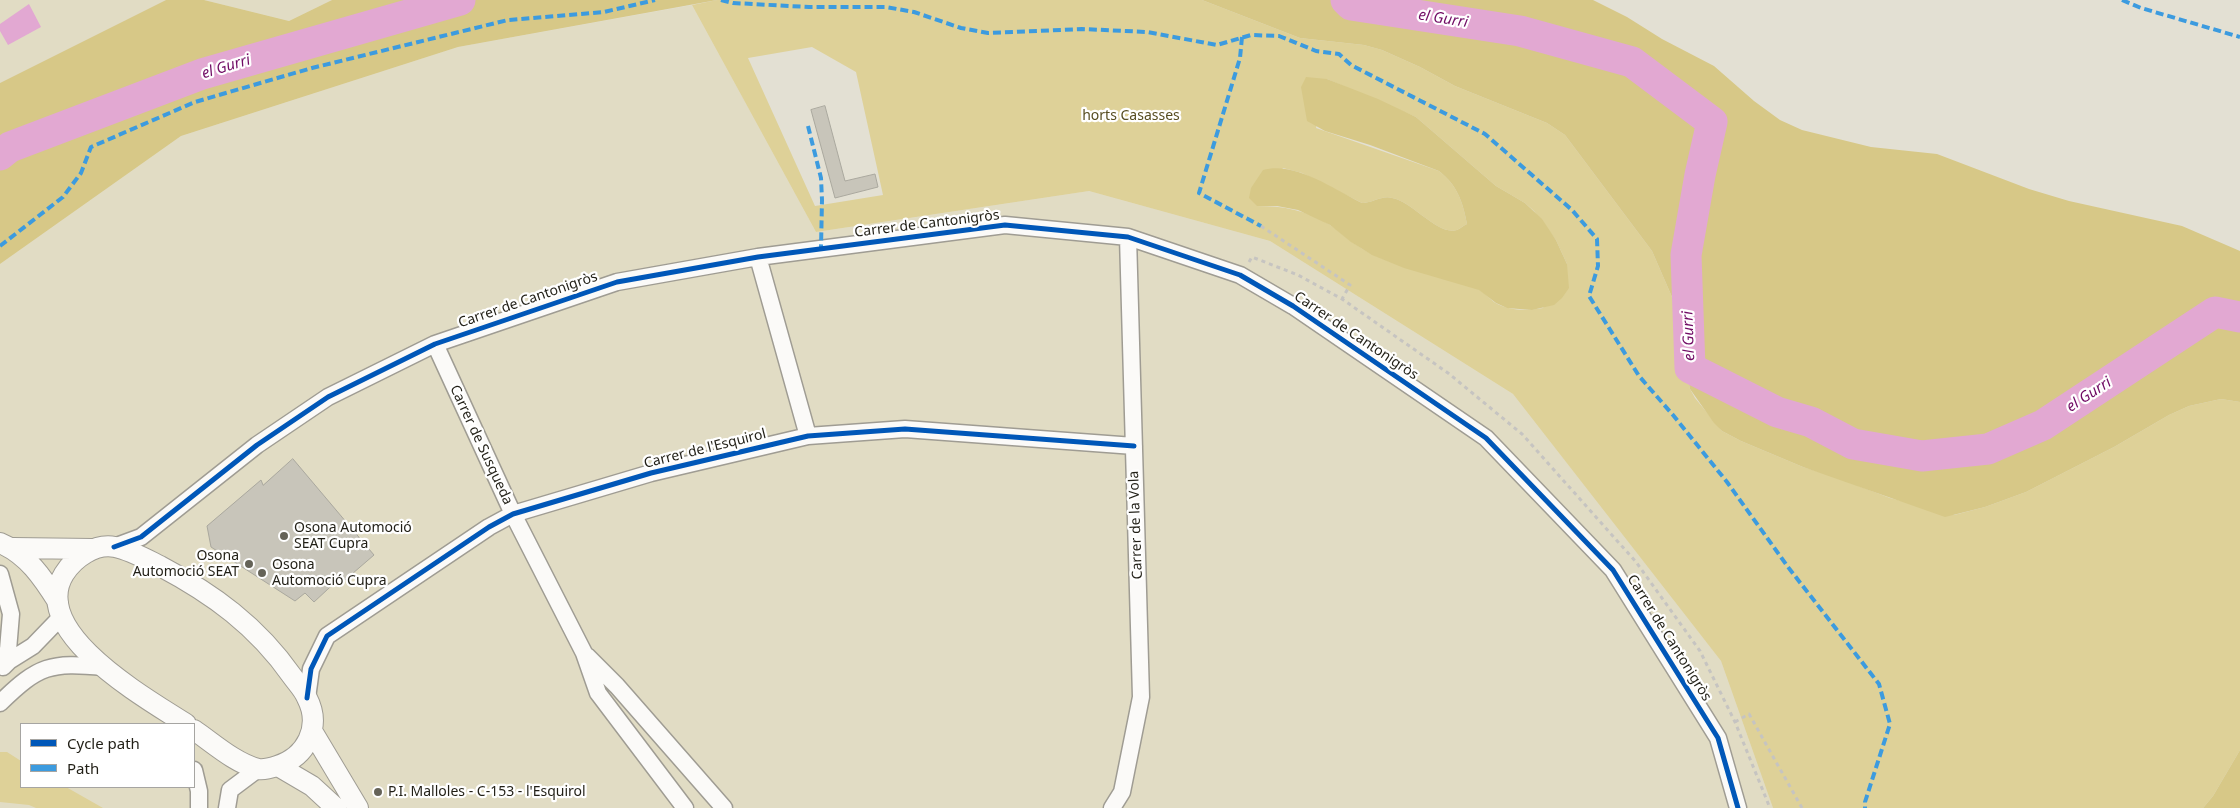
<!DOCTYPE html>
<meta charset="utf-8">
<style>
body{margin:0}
#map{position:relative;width:2240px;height:808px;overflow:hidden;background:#e3e0d3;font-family:"Noto Sans",sans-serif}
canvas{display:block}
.legend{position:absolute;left:20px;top:723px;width:175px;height:65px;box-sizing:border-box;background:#fff;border:1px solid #a6a5a2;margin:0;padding:6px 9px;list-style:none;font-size:15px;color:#211f16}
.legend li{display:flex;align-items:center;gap:10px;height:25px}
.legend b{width:25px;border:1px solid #a6a5a2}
</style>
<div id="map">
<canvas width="2240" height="808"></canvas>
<ul class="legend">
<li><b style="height:6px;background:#0057b8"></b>Cycle path</li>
<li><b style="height:6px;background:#3c9bdf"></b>Path</li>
</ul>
</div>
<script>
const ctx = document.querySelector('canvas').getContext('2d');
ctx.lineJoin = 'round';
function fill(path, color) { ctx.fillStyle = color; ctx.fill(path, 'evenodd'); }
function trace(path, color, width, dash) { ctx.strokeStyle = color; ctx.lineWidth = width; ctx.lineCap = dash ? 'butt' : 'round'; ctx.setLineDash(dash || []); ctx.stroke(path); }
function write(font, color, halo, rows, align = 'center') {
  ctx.font = font + ' "Noto Sans",sans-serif'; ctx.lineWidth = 4.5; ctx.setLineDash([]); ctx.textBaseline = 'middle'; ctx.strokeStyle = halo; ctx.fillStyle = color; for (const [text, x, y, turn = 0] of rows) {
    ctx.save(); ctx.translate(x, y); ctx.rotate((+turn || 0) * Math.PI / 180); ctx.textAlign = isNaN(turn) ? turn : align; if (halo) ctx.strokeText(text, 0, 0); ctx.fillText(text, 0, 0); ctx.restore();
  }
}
fill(new Path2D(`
 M0,0h166l-166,83z
 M204,0h128l-43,21z
 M692,5l124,227 273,-41 181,50 243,153 208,267 52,147h-1773v-544l181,-128 277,-89zM21,724h173v63h-173z`), '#e1dcc4');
fill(new Path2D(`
 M717,0h485l98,38 64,7 18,5 38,17 35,19 92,37 18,12 87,116 20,46 18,92 5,9 27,33 19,10 62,26 32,10 55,21 64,17 31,-8 41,-15 88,-45 55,-32 20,-9 32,-7 19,3v348l-27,46 -10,12h-430l-52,-147 -208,-267 -243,-153 -181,-50 -273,41 -124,-227zM812,47l44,25 27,123 -68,11 -67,-148zM1327,79l89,38 80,69 29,17 9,8 22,29 11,24 -24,44c-16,3 -35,3 -49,-6 -6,-5 -11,-11 -18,-14 -34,-12 -68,-17 -102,-33 -17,-7 -29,-20 -44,-30 -23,-15 -47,-19 -73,-19l26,-38 19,5 60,30c11,0 20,-8 30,-5 20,3 46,38 65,32 3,-1 7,-5 10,-6 -4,-22 -10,-39 -28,-53l-123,-43z
 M0,752h7l14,9v26h45l37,21h-67l-7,-3 -29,-3z`), '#ded198');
fill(new Path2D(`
 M166,0h38l85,21 43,-21h385l-259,47 -277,89 -181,128v-181z
 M1202,0h391l34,17 35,22 52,27 40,35 26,19 22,10 69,17 66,7 92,35 40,12 113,25 58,25v151l-19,-3 -32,7 -20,9 -55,32 -88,45 -41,15 -40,10 -142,-50 -62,-26 -19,-10 -8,-8 -24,-34 -18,-92 -20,-46 -87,-116 -18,-12 -92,-37 -35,-19 -38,-17 -18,-5 -64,-7z
 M1306,77l21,2 51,20 38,18 80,69 29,17 17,16 14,21 11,24 2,24 -7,10 -8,7 -22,5 -25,-2 -11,-5 -17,-13 -75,-22 -32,-13 -21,-13 -21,-17 -32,-15 -21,-4h-20l-8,-8 2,-10 12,-18c32,-9 72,20 99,33 11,0 20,-8 30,-5 20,3 46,38 65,32 3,-1 7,-5 10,-6 -4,-22 -10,-39 -28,-53l-69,-26 -45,-14 -18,-10 -6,-34z
 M2240,750v58h-37l10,-12z`), '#d7c887');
fill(new Path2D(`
 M29,4l12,23 -33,18 -8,-14v-7z`), '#e2a8d2');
trace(new Path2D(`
 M1346,0l5,5 169,26 112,31 80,60 -12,53 -14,80 4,113 87,44 34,10 42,22 69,12 66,-7 55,-24 172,-113 25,5
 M0,155l10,-8 192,-73 258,-74`), '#e2a8d2', 31);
const building = new Path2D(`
 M825,106l20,75 30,-7 3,13 -43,11 -24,-88z
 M293,459l81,96 -29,25 -3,-4 -28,26 -9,-9 -10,8 -84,-54 -4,-21 54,-46 2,5z`);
fill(building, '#c8c5ba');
trace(building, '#aaa89e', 1);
const minor = new Path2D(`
 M758,257l50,179
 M435,344l78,170 71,139 14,40 87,115
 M114,547l27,-10 116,-92 71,-48 107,-53 182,-62 141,-25 247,-32 123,12 112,38 53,31 193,132 127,132 105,168 20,70
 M0,574l11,40 -3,36 -8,12
 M587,656l30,30 107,122
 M3,667l6,-6 24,-15 28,-29
 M307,698l4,-29 16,-33 162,-109 24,-13 138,-41 157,-37 97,-7 229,17
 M0,703c39,-38 50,-41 104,-36
 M194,770l5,21v17
 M227,808l3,-18 28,-21
 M1112,808l10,-16 19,-95 -13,-460`);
const tertiary = new Path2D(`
 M0,543c27,11 43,35 58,59
 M13,548l79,1
 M186,724c-40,-26 -158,-92 -122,-150 10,-16 31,-31 51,-27 15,3 31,12 45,19 53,28 97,60 132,110 5,7 12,14 15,22 15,29 -1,59 -30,68 -6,2 -12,4 -19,3 -23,-6 -45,-26 -64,-39
 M312,731l46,77
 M278,766l34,20 24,22`);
trace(minor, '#9f9c93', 19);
trace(tertiary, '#9f9c93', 22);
trace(new Path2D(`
 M1261,226l89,59 -8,14
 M1249,262l3,-5 46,18 44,24 106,74 74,61 114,128 64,89 35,71 35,86
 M1735,722l14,-8 53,94`), '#c6c4c1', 3, [4, 4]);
trace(minor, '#fbfaf8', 16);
trace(tertiary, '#fbfaf8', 20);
trace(new Path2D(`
 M721,0l12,3 76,4h77l28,5 47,16 27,5 94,-4 65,3 70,13 34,-10 28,1 37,15 23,3 12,11 134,69 87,76 25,29 1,27 -9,30 50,80 34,39 54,67 61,85 91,117 11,40 -25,78v6
 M2122,0l19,8 99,29
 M1242,37l-2,21 -41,135 62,33
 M808,126l13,52 1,22 -1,48
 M0,246l63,-49 18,-24 10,-26 104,-45 117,-34 196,-48 96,-8 51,-12`), '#3c9bdf', 4, [8, 4]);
trace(new Path2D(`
 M114,547l27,-10 116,-92 71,-48 107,-53 182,-62 141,-25 247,-32 123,12 112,38 53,31 193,132 127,132 105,168 20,70
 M307,698l4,-29 16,-33 162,-109 24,-13 138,-41 157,-37 97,-7 229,17`), '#0057b8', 5);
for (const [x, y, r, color] of [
 [284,536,5,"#656358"],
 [249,564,5,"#656358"],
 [262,573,5,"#656358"],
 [378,792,5,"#656358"]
]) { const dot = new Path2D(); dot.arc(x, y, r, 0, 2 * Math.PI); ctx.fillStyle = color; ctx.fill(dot); trace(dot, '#fff', 2); }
write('14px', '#574d21', '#fff', [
 ["horts Casasses",1131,116]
]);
write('14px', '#211f16', '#fff', [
 ["Carrer de Cantonigròs",927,224,-7],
 ["Carrer de Cantonigròs",528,300,-19],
 ["Carrer de Cantonigròs",1356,336,34],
 ["Carrer de Susqueda",481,445,65],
 ["Carrer de l'Esquirol",705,449,-14],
 ["Carrer de la Vola",1136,525,-92],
 ["Carrer de Cantonigròs",1669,638,58]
]);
write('14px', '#211f16', '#fff', [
 ["Osona Automoció",294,528],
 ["SEAT Cupra",294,544],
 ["Osona",239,556,"right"],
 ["Automoció SEAT",239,572,"right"],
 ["Osona",272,565],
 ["Automoció Cupra",272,581],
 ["P.I. Malloles - C-153 - l'Esquirol",388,792]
], 'left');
write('italic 15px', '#700b64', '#fff', [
 ["el Gurri",1443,19,9],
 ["el Gurri",226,67,-17],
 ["el Gurri",1689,336,-92],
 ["el Gurri",2089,395,-33]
]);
</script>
